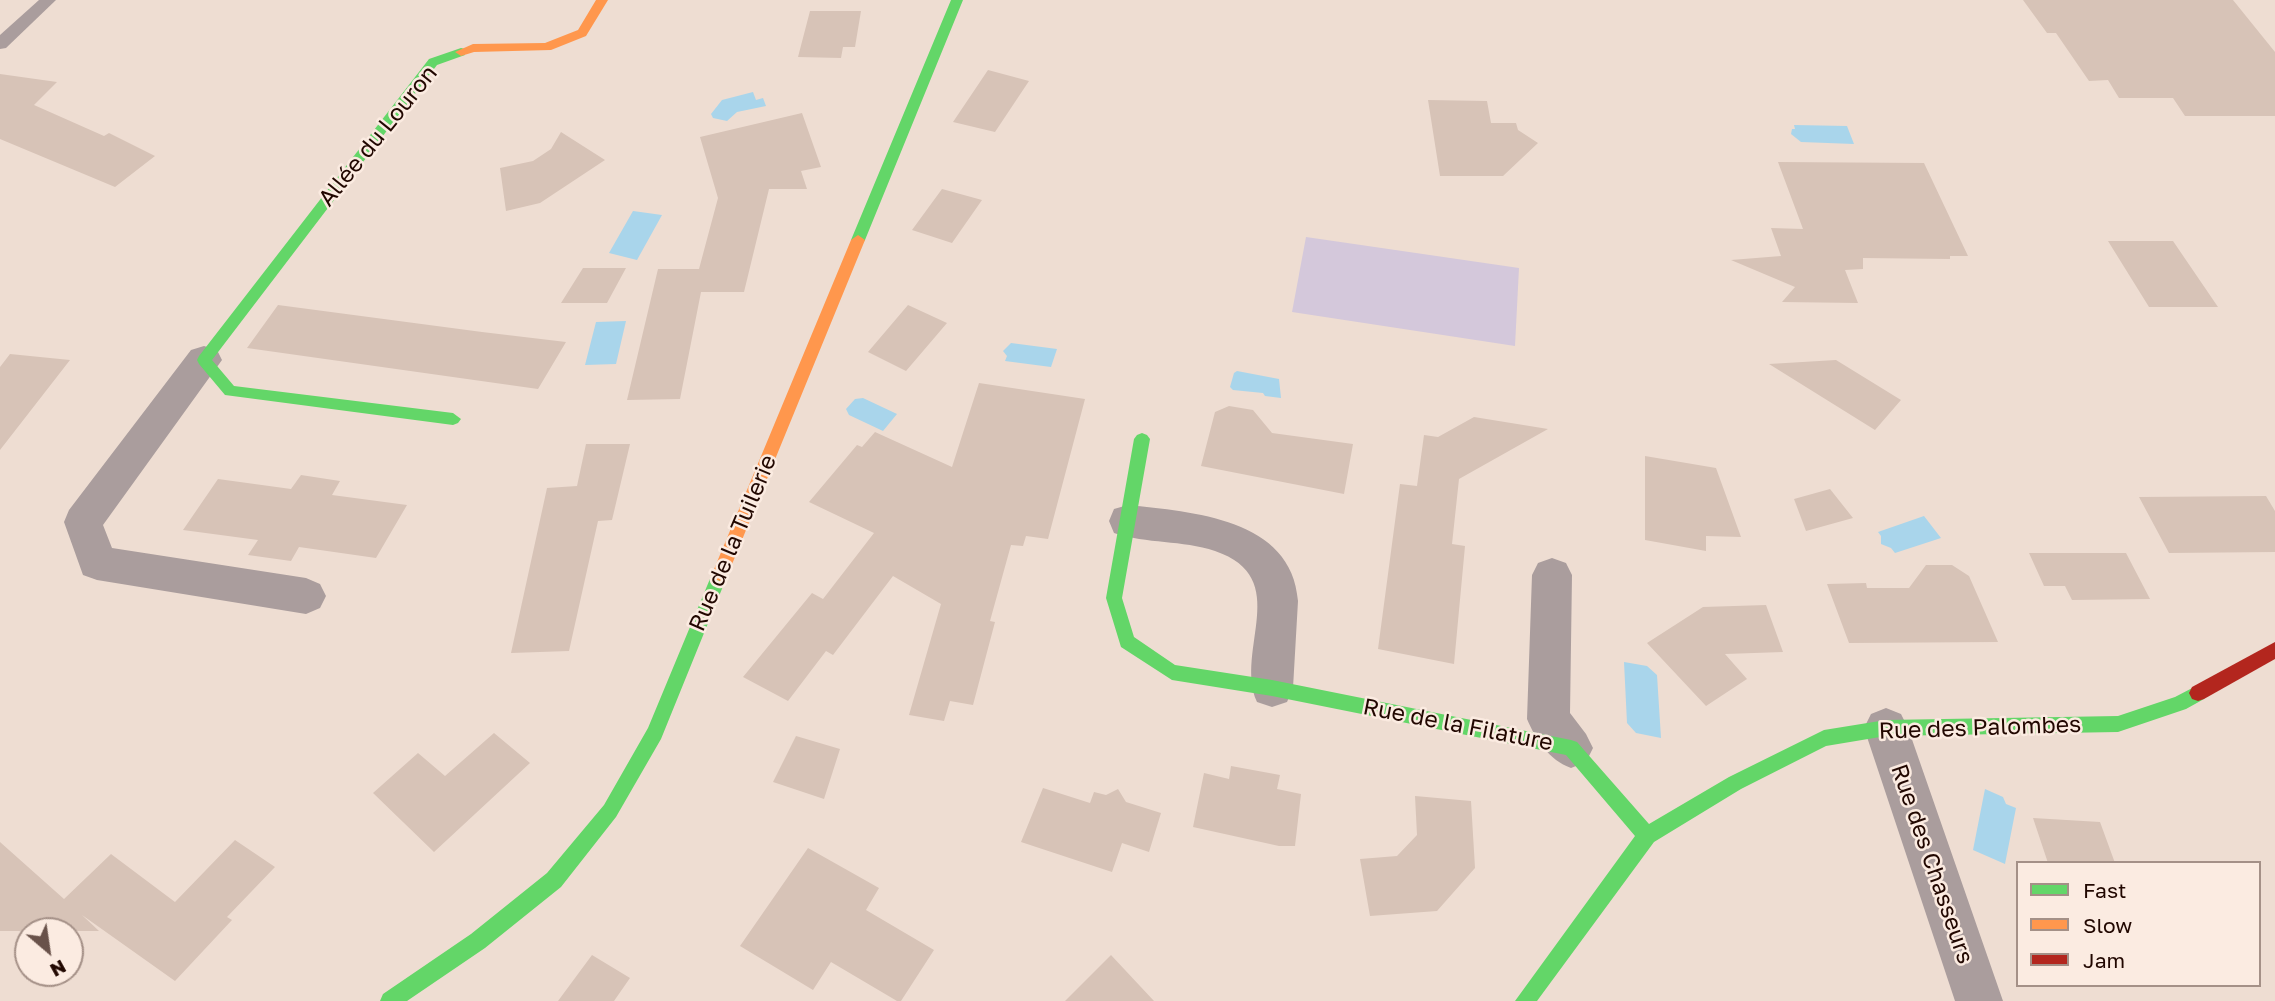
<!DOCTYPE html>
<meta charset="utf-8">
<style>
body{margin:0}
#map{position:relative;width:2275px;height:1001px;overflow:hidden;background:#eeddd2;font-family:"Golos Text",sans-serif}
canvas{display:block}
.legend{position:absolute;left:2016px;top:861px;width:245px;height:126px;box-sizing:border-box;background:#fbebe1;border:2px solid #a49087;margin:0;padding:9px 12px;list-style:none;font-size:21px;color:#210700}
.legend li{display:flex;align-items:center;gap:14px;height:35px}
.legend b{width:35px;border:2px solid #a49087}
.north{position:absolute;left:14px;top:917px;width:70px;height:70px;box-sizing:border-box;background:#fbebe1;border:2px solid #a49087;border-radius:50%;rotate:151deg;font-size:19px;font-weight:700;line-height:28px;text-align:center;color:#210700}
.north::after{content:'';display:block;margin:auto;width:24px;height:32px;background:#69524a;clip-path:polygon(50% 0,100% 100%,50% 72%,0 100%)}
</style>
<div id="map">
<canvas width="2275" height="1001"></canvas>
<ul class="legend">
<li><b style="height:9px;background:#63d668"></b>Fast</li>
<li><b style="height:9px;background:#ff974d"></b>Slow</li>
<li><b style="height:9px;background:#b3261e"></b>Jam</li>
</ul>
<div class="north">N</div>
</div>
<script>
const ctx = document.querySelector('canvas').getContext('2d');
ctx.lineJoin = 'round';
function fill(path, color) { ctx.fillStyle = color; ctx.fill(path, 'evenodd'); }
function write(font, color, halo, rows, align = 'center') {
  ctx.font = font + ' "Golos Text",sans-serif'; ctx.lineWidth = 5; ctx.setLineDash([]); ctx.textBaseline = 'middle'; ctx.strokeStyle = halo; ctx.fillStyle = color; for (const [text, x, y, turn = 0] of rows) {
    ctx.save(); ctx.translate(x, y); ctx.rotate((+turn || 0) * Math.PI / 180); ctx.textAlign = isNaN(turn) ? turn : align; if (halo) ctx.strokeText(text, 0, 0); ctx.fillText(text, 0, 0); ctx.restore();
  }
}
fill(new Path2D(`
 M1306,237l213,31 -4,78 -223,-34z`), '#d4c8db');
fill(new Path2D(`
 M753,92l3,8 7,-2 3,8 -29,6 -10,9 -14,-3 -2,-4 11,-14z
 M1794,125l53,1 7,18 -53,-2 -10,-8 1,-5h3z
 M633,211l29,4 -25,45 -28,-7z
 M626,321l-10,43 -31,1 11,-43z
 M1011,343l46,6 -6,18 -46,-6 2,-5 -4,-5z
 M1237,371l42,8 2,19 -16,-2 -2,-3 -30,-3 -3,-3 4,-14z
 M863,398l34,16 -14,17 -34,-16 -3,-6 9,-10z
 M1924,516l17,22 -46,15 -4,-5 -10,-4v-8l-3,-4z
 M1624,662l23,4 10,9 4,63 -25,-5 -9,-10z
 M1985,789l18,8 3,7 10,4 -11,56 -32,-14z`), '#a9d5eb');
fill(new Path2D(`
 M2023,0h210l42,52v64h-90l-12,-18h-54l-11,-18 -19,1 -33,-48h-9z
 M810,11h51l-6,36h-12l-2,11 -43,-1z
 M988,70l41,11 -34,51 -42,-10z
 M0,74l57,8 -23,23 70,31 5,-3 46,23 -40,31 -115,-48z
 M1428,100l59,1 4,22h25l2,7 20,13 -35,33h-63z
 M802,113l19,54 -20,4 6,18h-38l-25,103h-43l-21,107 -53,1 31,-131h41l19,-71 -18,-61z
 M561,132l44,28 -65,43 -34,8 -6,-43 33,-7 18,-12z
 M1778,162l146,1 44,93h-18v3l-87,-1v11l-18,1 13,33 -76,-1 13,-15 -64,-27 50,-4 -10,-28 32,1z
 M942,189l40,11 -30,43 -40,-13z
 M2108,241h65l45,66h-69z
 M583,268h43l-19,35h-46z
 M278,305l204,27 84,10 -28,47 -291,-41z
 M908,305l39,18 -41,48 -38,-19z
 M10,354l60,6 -70,90v-83z
 M1836,360l65,40 -26,30 -106,-66z
 M979,383l106,16 -37,140 -22,-3 -3,10 -12,-1 -21,76 5,1 -22,83 -23,-4 -6,20 -35,-6 32,-111 -48,-28 -60,79 -7,-4 -38,50 -45,-24 69,-84 11,6 51,-66 -65,-31 48,-57 5,2 13,-15 77,35z
 M1229,406l24,4 19,23 81,11 -9,50 -143,-28 14,-54z
 M1474,417l74,12 -89,50 -7,65 13,2 -11,118 -76,-15 22,-165 17,2 7,-51 14,2z
 M586,444h44l-18,76 -14,1 -29,130 -58,2 36,-165 30,-2z
 M1645,456l71,12 25,69 -35,-1v15l-61,-11z
 M301,475l39,6 -8,14 75,10 -31,53 -77,-11 -8,14 -43,-6 10,-15 -75,-10 35,-51 73,10z
 M1830,489l23,29 -47,13 -12,-32z
 M2266,496l9,15v41l-106,1 -30,-56z
 M2029,553h97l24,46 -78,1 -7,-14h-21z
 M1926,565h26l17,11 29,66 -149,1 -22,-59 39,-1 1,5h42z
 M1766,605l17,47 -58,2 22,25 -41,27 -59,-63 56,-36z
 M494,733l36,30 -96,89 -61,-59 45,-40 27,23z
 M796,736l44,13 -16,50 -51,-17z
 M1231,766l49,9 -3,14 24,5 -6,52h-16l-86,-19 11,-54 25,6z
 M1043,788l47,15 4,-11 12,3 12,-6 8,13 35,11 -12,39 -27,-9 -10,29 -91,-30z
 M1415,796l56,5 4,67 -38,43 -67,5 -10,-57 37,-3 20,-21z
 M2033,818l67,4 15,41h-67z
 M235,840l40,27 -48,50 5,3 -57,61 -93,-66 17,16h-99v-89l64,57 47,-45 64,48z
 M808,848l71,40 -13,22 68,40 -33,51h-4l-66,-39 -18,28 -73,-44z
 M592,955l38,23 -16,23h-56z
 M1111,955l43,46h-89z`), '#d7c3b7');
fill(new Path2D(`
 M39,0h17l-50,48 -6,1v-14z`), '#aa9d9d');
fill(new Path2D(`
 M204,346l13,4 5,10 -119,165 9,23 194,30 14,6 6,12 -6,12 -14,6 -209,-34 -14,-5 -19,-53 5,-12 122,-160z
 M1128,505c64,7 164,13 170,96l-5,87 -6,14 -15,5 -15,-5c-23,-52 37,-124 -42,-151 -33,-11 -68,-7 -101,-18l-5,-12 5,-12z
 M1552,558l14,5 6,12 -2,138 16,21 7,14 -7,14 -15,6c-22,-8 -35,-28 -44,-49l5,-144 6,-12z
 M1886,708l15,6 7,14 95,273h-48l-91,-273 7,-14z`), '#aa9d9d');
fill(new Path2D(`
 M951,0h12l-98,240 -2,3h-10l-2,-3z
 M461,48l4,1v6l-28,10 -225,295 22,26 219,27 8,6 -3,4 -5,2 -228,-30 -26,-31 -2,-4 2,-4 230,-297z
 M1142,433l5,2 3,4 -28,159 12,39 41,28 97,15 299,60 6,2 72,82 80,-47 95,-47 62,-10 232,-4 57,-19 23,-12 6,2 3,6 -3,6 -18,10 -68,23 -232,4 -60,10 -85,43 -87,53 -117,159h-22l120,-165 -69,-81 -294,-59 -100,-16 -51,-33 -15,-49 28,-159 3,-4z
 M720,567l6,2 2,5 -67,165 -45,78 -55,70 -76,61 -78,53h-27l3,-7 88,-60 76,-61 57,-68 44,-77 64,-154 2,-5z`), '#63d668');
fill(new Path2D(`
 M596,0h12l-22,36 -35,14 -77,2 -13,4 -6,-4 18,-8 72,-1 33,-13z
 M858,235l7,5 -137,334 -2,5 -6,2 -6,-2 -2,-5 139,-334z`), '#ff974d');
fill(new Path2D(`
 M2275,642v17l-71,40 -6,2 -6,-2 -3,-6 3,-6z`), '#b3261e');
write('23px', '#210700', '#fbebe1', [
 ["Allée du Louron",378,136,-51],
 ["Rue de la Tuilerie",733,543,-67],
 ["Rue de la Filature",1458,725,11],
 ["Rue des Palombes",1980,728,-2],
 ["Rue des Chasseurs",1932,864,71]
]);
</script>
